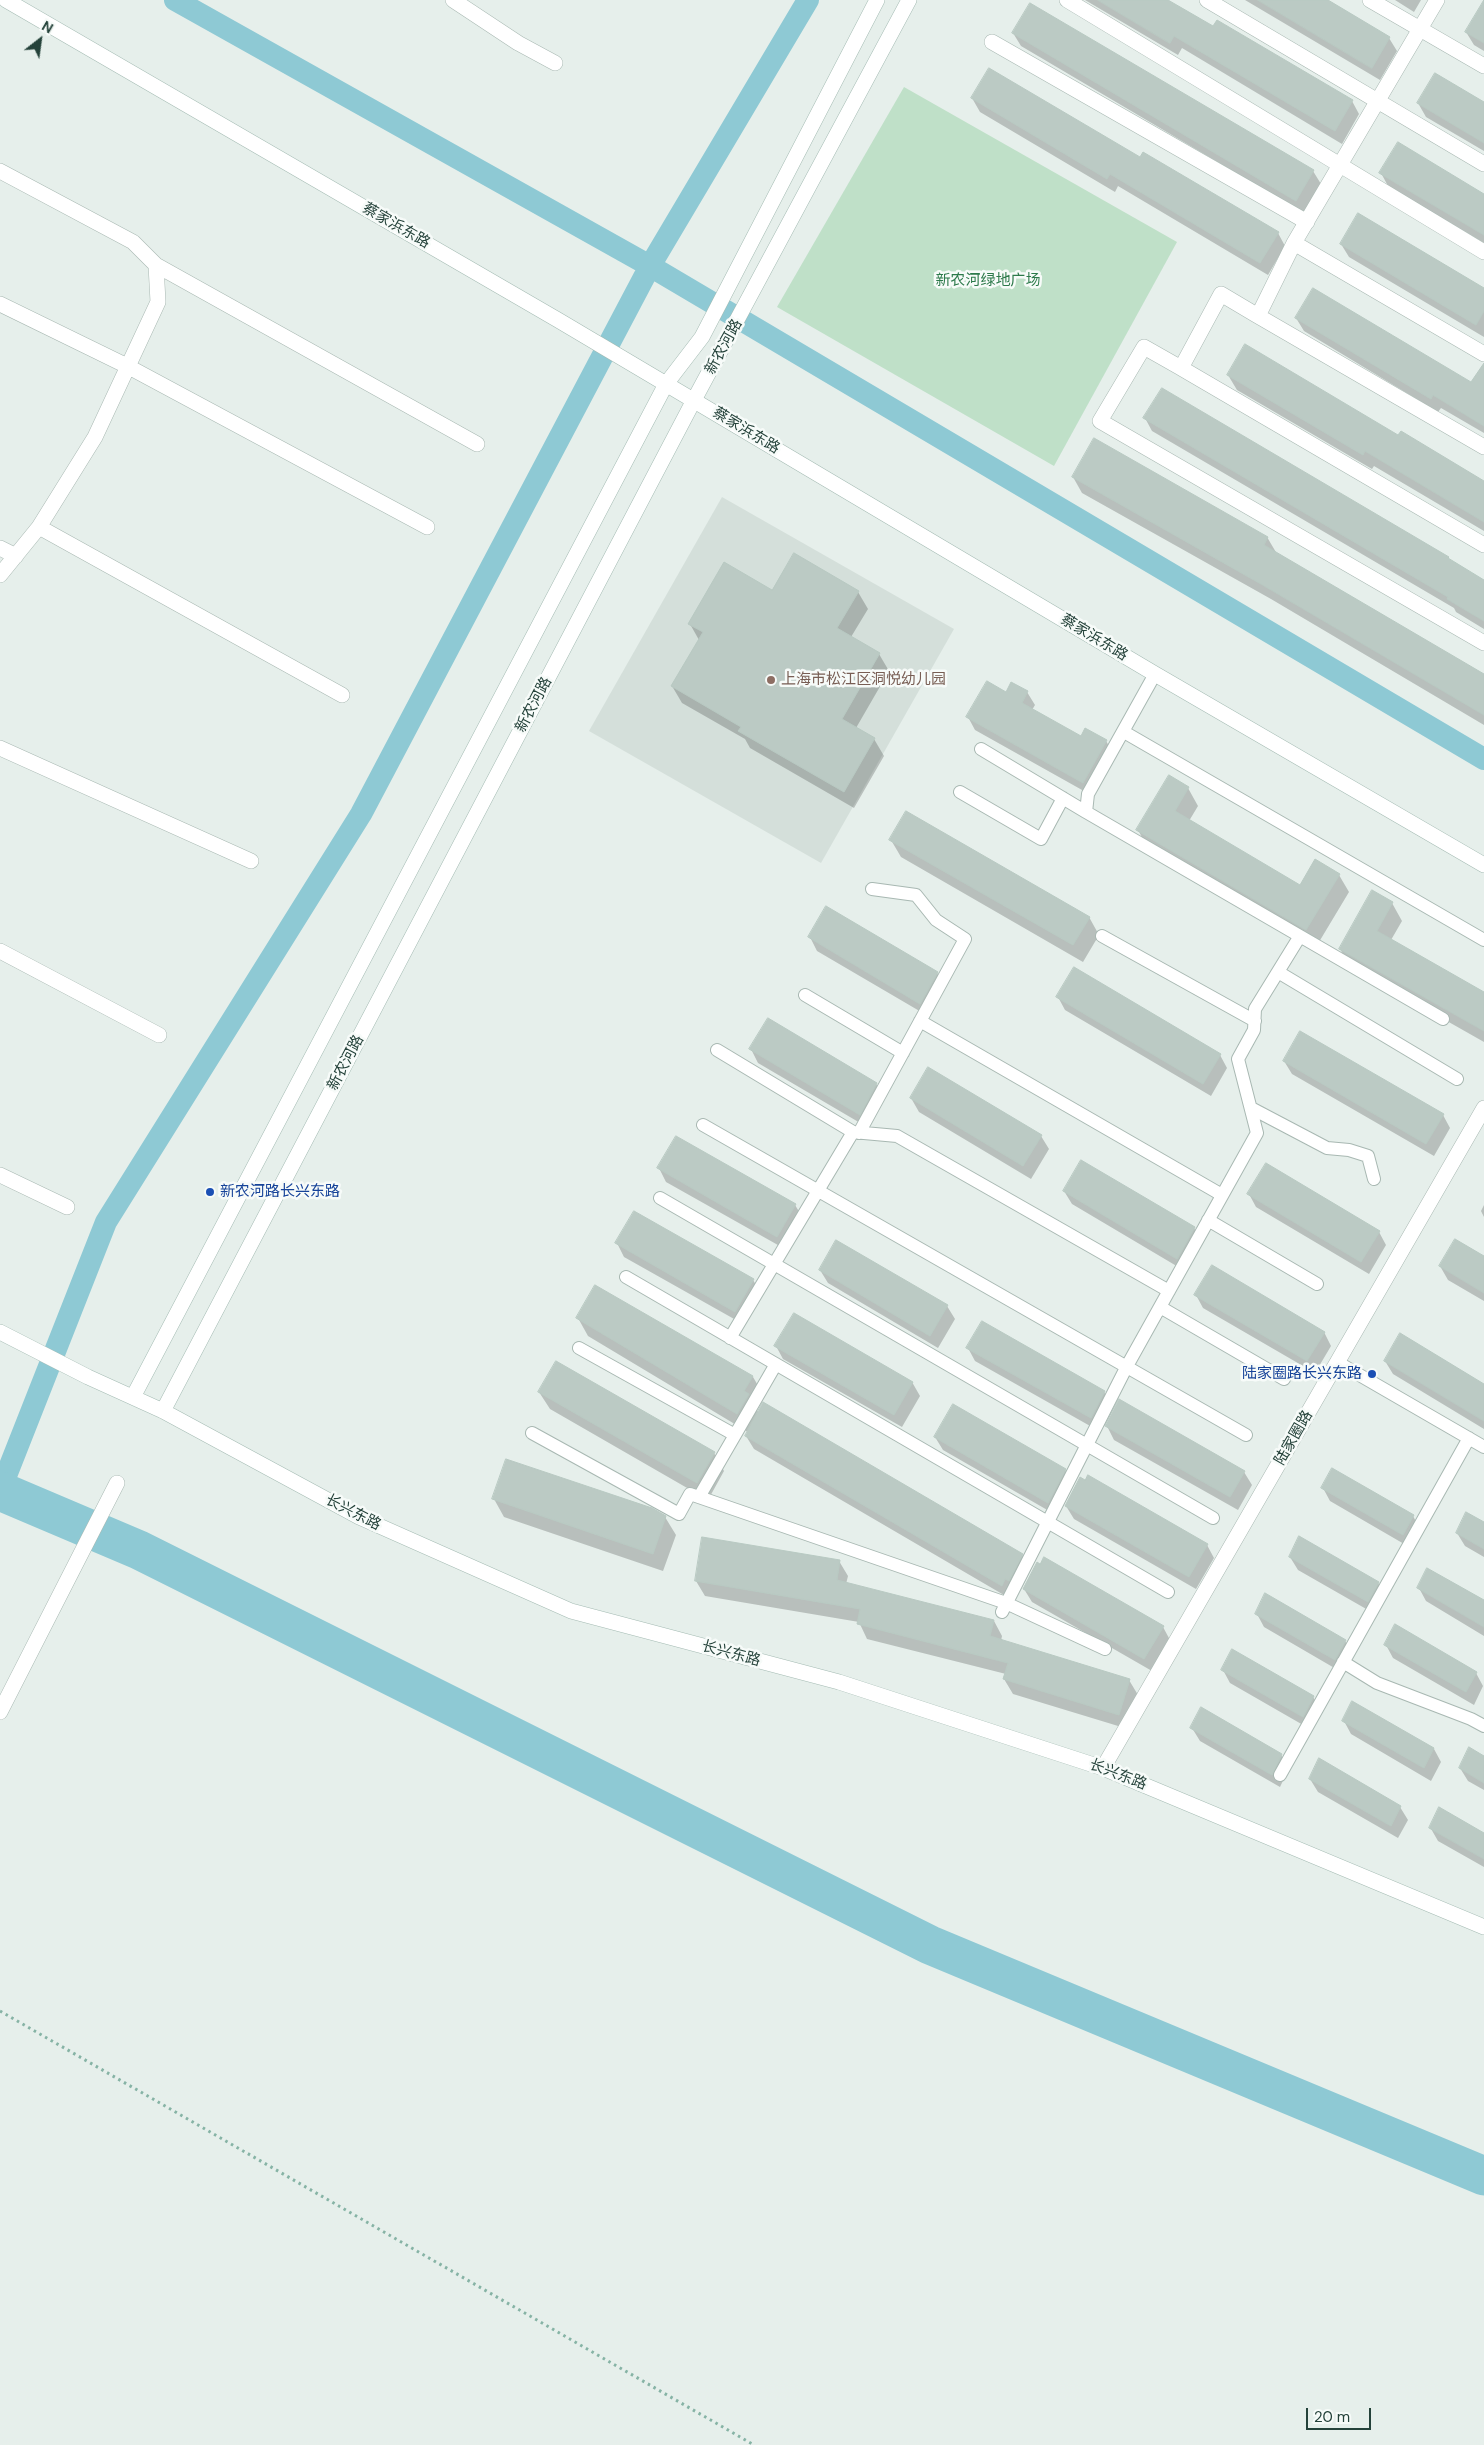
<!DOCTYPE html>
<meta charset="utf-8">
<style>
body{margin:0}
#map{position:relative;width:1484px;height:2445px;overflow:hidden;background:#e6efeb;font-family:"DM Sans",sans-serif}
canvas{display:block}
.north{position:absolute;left:15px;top:15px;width:50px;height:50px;-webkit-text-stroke:4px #f7fbf9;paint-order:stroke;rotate:30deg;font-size:14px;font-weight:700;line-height:20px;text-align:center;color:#24423a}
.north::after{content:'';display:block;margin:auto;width:18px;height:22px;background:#24423a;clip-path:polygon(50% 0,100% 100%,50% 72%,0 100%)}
.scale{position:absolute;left:1306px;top:2408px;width:65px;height:22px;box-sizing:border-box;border:2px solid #24423a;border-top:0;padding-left:6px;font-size:15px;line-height:18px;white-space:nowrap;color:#24423a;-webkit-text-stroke:4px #f7fbf9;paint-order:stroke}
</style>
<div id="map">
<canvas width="1484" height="2445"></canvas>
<div class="north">N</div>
<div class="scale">20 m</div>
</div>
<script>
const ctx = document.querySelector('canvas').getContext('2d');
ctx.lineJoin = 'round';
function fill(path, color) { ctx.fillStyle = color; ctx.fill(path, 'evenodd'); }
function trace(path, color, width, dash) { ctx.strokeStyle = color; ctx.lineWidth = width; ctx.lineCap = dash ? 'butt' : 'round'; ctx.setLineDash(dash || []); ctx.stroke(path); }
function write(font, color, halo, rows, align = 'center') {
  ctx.font = font + ' "DM Sans","Noto Sans SC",sans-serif'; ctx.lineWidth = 5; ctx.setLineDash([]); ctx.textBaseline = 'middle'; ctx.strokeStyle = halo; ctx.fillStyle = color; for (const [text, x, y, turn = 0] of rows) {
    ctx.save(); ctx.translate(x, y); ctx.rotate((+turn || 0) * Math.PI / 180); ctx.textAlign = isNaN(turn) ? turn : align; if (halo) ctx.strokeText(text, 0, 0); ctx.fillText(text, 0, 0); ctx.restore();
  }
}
fill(new Path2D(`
 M722,497l232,132 -133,234 -232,-132z`), '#d4dfda');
fill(new Path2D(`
 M904,87l273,155 -123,224 -277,-159z`), '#bfe0c8');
fill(new Path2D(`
 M1085,0h81l47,28 139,73 7,13 -17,30 -160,-96 -4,7z
 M1245,0h80l64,38 8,13 -17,29z
 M1395,0h26l-7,12z
 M1484,3v48l-10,-6 -8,-13z
 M1013,33l300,138 8,13 -17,29 -283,-167z
 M972,98l168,60 138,75 7,13 -17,29 -150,-89 -3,6 -135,-80z
 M1418,103h66v48l-58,-34z
 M1381,173l103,22v48l-96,-57z
 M1341,244l143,47v46l-135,-80z
 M1296,318l176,66 12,1v48l-43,-25 -3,4 -134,-81z
 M1228,375l171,62 85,45v49l-110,-65 -2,3 -135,-79z
 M1145,418l303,140 2,3 34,20v48l-28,-17 -2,-4 -302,-177z
 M1073,477l194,60 10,17 207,122v49l-213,-126 -189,-106z
 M773,592h85l10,17 -17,28 28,17 10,17 -33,57 18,11 10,17 -30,52 -104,-60 -5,-9 -63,-36 -10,-17 27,-46 -9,-16z
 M1012,684l15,8 8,13 -3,5 49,27 25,4 8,13 -23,41 -116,-65 -7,-13 38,-23z
 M1188,788l10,18 -9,15 111,66 39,-12 10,17 -33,55 -168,-99 -10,-18z
 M891,840l198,77 10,18 -16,27 -182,-105z
 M1392,903l10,18 -11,19 93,53v49l-134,-76 -10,-17z
 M810,937l127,36 7,13 -16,30 -111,-65z
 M1058,997l162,58 7,13 -16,28 -146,-86z
 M751,1049l125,35 8,13 -17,30 -109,-64z
 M1284,1061l159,54 7,13 -16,28 -142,-82z
 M911,1098l130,38 8,13 -18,30 -112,-67z
 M659,1168l136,37 8,13 -18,31 -119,-67z
 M1064,1191l130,37 8,13 -17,30 -113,-67z
 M1249,1194l130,38 7,13 -17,29 -113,-67z
 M1484,1205v12l-3,-6z
 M617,1243l136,37 8,13 -18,31 -119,-67z
 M1484,1257v44l-36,-21 -8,-14z
 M820,1270l127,36 8,13 -17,29 -110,-65z
 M1196,1295l128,37 7,14 -16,27 -112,-65z
 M578,1318l175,59 10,17 -8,13 4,6 263,142 7,13 -20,30 -255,-149 -8,-13 2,-4 -160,-96z
 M776,1346l136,36 8,14 -18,31 -119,-68z
 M968,1348l136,44 8,13 -13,26 -124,-70z
 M1385,1361l99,24v44l-91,-55z
 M539,1392l175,61 10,18 -16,29 -158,-91z
 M1107,1426l137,46 8,13 -14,25 -124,-70z
 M935,1437l130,33 7,13 -16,32 -113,-65z
 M1323,1488l90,28 7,13 -9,19 -81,-47z
 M494,1499l171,18 11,18 -13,36 -159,-54z
 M1066,1506l141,39 7,13 -18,31 -122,-70z
 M1484,1524v33l-19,-11 -8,-13z
 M1290,1557l88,26 7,13 -10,18 -77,-44z
 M839,1561l9,15 -2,8 148,37 8,15 -1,5 128,39 9,15 -10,34 -115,-35 -9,-15 2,-5 -139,-35 -8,-17 -154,-26 -9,-15z
 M1419,1588l65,15v33l-58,-35z
 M1024,1589l139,38 7,13 -18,31 -120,-69z
 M1257,1614l88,27 8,13 -10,19 -79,-46z
 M1386,1645l90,28 7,13 -9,19 -81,-47z
 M1223,1670l90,27 8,13 -11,19 -80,-46z
 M1353,1702l81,47 7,13 -10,19 -80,-47 -7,-13z
 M1192,1728l89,27 8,13 -9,19 -80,-46z
 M1484,1757v33l-16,-9 -8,-13z
 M1310,1779l90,28 8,13 -10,18 -80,-46z
 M1430,1827l54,7v33l-46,-26z`), '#0003');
trace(new Path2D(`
 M175,0l475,266 834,493
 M0,1491l106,-269 255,-408 289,-548 158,-266`), '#8ec9d4', 22);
trace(new Path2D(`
 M0,1491l139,59 791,395 554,231`), '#8ec9d4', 39);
const building = new Path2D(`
 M1098,0h70l45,26 4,-6 136,80 -18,31 -161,-95 -4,7z
 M1258,0h70l62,37 -18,31z
 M1484,0v43l-19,-11z
 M1030,3l284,167 -18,31 -284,-168z
 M989,68l151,89 3,-5 136,80 -19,31 -150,-89 -3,5 -136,-81z
 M1435,73l49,29v41l-67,-40z
 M1398,142l86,52v41l-105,-62z
 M1358,213l126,75v23l-8,14 -136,-81z
 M1313,288l158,94 13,-19v63l-51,-31 -2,4 -136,-81z
 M1245,344l153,91 3,-4 83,50v41l-119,-71 -2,4 -136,-80z
 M1162,388l287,169 -1,1 36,22v41l-37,-22 1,-2 -305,-179z
 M1094,438l174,99 -4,8 220,129v41l-223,-131 -189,-107z
 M794,553l65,38 -22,37 43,25 -38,66 33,19 -31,54 -106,-61 3,-4 -70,-41 32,-54 -15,-8 36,-62 48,28z
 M987,681l19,11 5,-10 17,9 -6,12 59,33 4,-8 22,12 -24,43 -117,-66z
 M1169,775l20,12 -14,24 125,74 15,-26 25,15 -34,56 -170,-100z
 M906,811l184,106 -17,28 -184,-105z
 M1372,890l21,12 -16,29 107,61v39l-145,-82z
 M826,906l112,66 -18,32 -112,-67z
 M1074,967l147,87 -18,30 -147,-87z
 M768,1018l109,65 -17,32 -111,-66z
 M1300,1031l144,83 -18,30 -143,-83z
 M928,1067l114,68 -19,31 -113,-68z
 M676,1136l120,68 -19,33 -120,-69z
 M1081,1160l114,67 -18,32 -114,-68z
 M1266,1163l114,68 -19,31 -114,-68z
 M634,1211l120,68 -19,33 -120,-69z
 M1455,1239l29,17v37l-45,-27z
 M836,1240l112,65 -18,31 -111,-66z
 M1212,1265l113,67 -18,29 -113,-66z
 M595,1285l158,91 -9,15 5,3 -12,20 -161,-96z
 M794,1313l119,69 -19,33 -120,-69z
 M982,1321l123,70 -14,27 -125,-70z
 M1400,1333l84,51v37l-100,-60z
 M556,1361l159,91 -18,31 -159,-91z
 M1119,1399l126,72 -15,26 -125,-71z
 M763,1402l260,152 -14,27 -4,-2 -3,7 -257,-150z
 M953,1404l113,65 -18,34 -114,-66z
 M506,1459l146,49 14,8 -13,38 -161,-55z
 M1332,1468l82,47 -11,20 -82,-47z
 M1088,1475l120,69 -19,33 -124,-71 15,-29 5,3z
 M1466,1512l18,10v27l-28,-16z
 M1299,1536l80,46 -11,20 -79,-45z
 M702,1537l138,23 -3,20 157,40 -4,16 140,43 -11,36 -116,-36 5,-16 -151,-39 3,-15 -165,-28z
 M1044,1557l120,69 -20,33 -121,-70 14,-27 3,2z
 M1427,1568l57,32v27l-67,-39z
 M1265,1593l81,47 -11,20 -80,-46z
 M1395,1624l82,48 -11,20 -82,-47z
 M1232,1649l82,47 -11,21 -82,-47z
 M1352,1701l82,47 -10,20 -82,-47z
 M1201,1707l81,47 -10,21 -82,-47z
 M1469,1747l15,9v27l-25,-15z
 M1319,1758l82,48 -10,20 -82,-47z
 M1439,1807l45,26v26l-55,-31z`);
fill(building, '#bbcac4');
trace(building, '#b8c9c2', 1);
const lane = new Path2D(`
 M1155,674l-67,120 -2,18 357,207
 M1124,732l360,208
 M981,749l105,63
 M960,792l81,47 22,-41
 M1102,936l153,85
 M1278,972l179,107
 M805,995l98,58
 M920,1021l302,174
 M717,1050l136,82 44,4 272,155
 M1251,1108l76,40 22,2 19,6 6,23
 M703,1125l543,310
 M859,1133l106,-194 -29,-19 -20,-25 -44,-6
 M660,1198l553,320
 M1208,1220l109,64
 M626,1277l542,315
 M1160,1307l124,72
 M730,1338l123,-206
 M579,1348l156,87 -36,62
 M1337,1362l147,85
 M532,1433l147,81 11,-20 316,109 99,46
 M735,1435l41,-71
 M1002,1612l125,-246 130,-233 -19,-74 16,-29 1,-21 45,-73
 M1343,1662l34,21 94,36 13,7
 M1280,1775l189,-337`);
const street = new Path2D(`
 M453,0l65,43 37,20
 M1067,0l417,252
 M1207,0l277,164
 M1370,0l114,66
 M1437,0l-143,243 -36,73 226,131
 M992,42l315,180
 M0,171l133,71 23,23 2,37 -63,135 -56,90 -39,48
 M1294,243l190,111
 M156,265l321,179
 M0,304l127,62 300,161
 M1258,316l-37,-22 -40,74 303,177
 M1181,368l-37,-21 -44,74 384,222
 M39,527l303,168
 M0,548l16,8
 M0,748l251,113
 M0,951l159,84
 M0,1175l67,32
 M0,1712l117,-229
 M1103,1768l381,-660`);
const secondary = new Path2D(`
 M6,0l552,320 597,354 329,191
 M0,1332l88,45 75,34 196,106 212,94 268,71 264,86 381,159
 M133,1397l533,-1013 36,-47 175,-337
 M163,1411l531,-1011 215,-400`);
trace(lane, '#a8b8b2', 14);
trace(street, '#a8b8b2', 16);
trace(secondary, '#a4bbb3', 16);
trace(new Path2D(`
 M0,2011l754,434`), '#86b3a5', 3, [2.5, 4]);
trace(lane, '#fff', 12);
trace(street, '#fff', 15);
trace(secondary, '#fff', 15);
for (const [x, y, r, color] of [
 [771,680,5,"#8d6e63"],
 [210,1192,5,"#1a4fb4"],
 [1372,1374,5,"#1a4fb4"]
]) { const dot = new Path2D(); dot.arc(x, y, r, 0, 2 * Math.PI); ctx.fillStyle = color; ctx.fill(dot); trace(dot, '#f7fbf9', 2); }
write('15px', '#24423a', '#f7fbf9', [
 ["蔡家浜东路",396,226,30],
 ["新农河路",724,347,-61],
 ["蔡家浜东路",746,431,31],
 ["蔡家浜东路",1094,638,31],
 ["新农河路",534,705,-62],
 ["新农河路",346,1063,-62],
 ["陆家圈路",1294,1438,-60],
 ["长兴东路",353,1513,27],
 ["长兴东路",731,1654,15],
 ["长兴东路",1118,1775,21]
]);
write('15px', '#2d7a4b', '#f7fbf9', [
 ["新农河绿地广场",988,281]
]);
write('15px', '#785e54', '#f7fbf9', [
 ["上海市松江区洞悦幼儿园",781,680]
], 'left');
write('15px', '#164399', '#f7fbf9', [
 ["新农河路长兴东路",220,1192],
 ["陆家圈路长兴东路",1362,1374,"right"]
], 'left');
</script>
